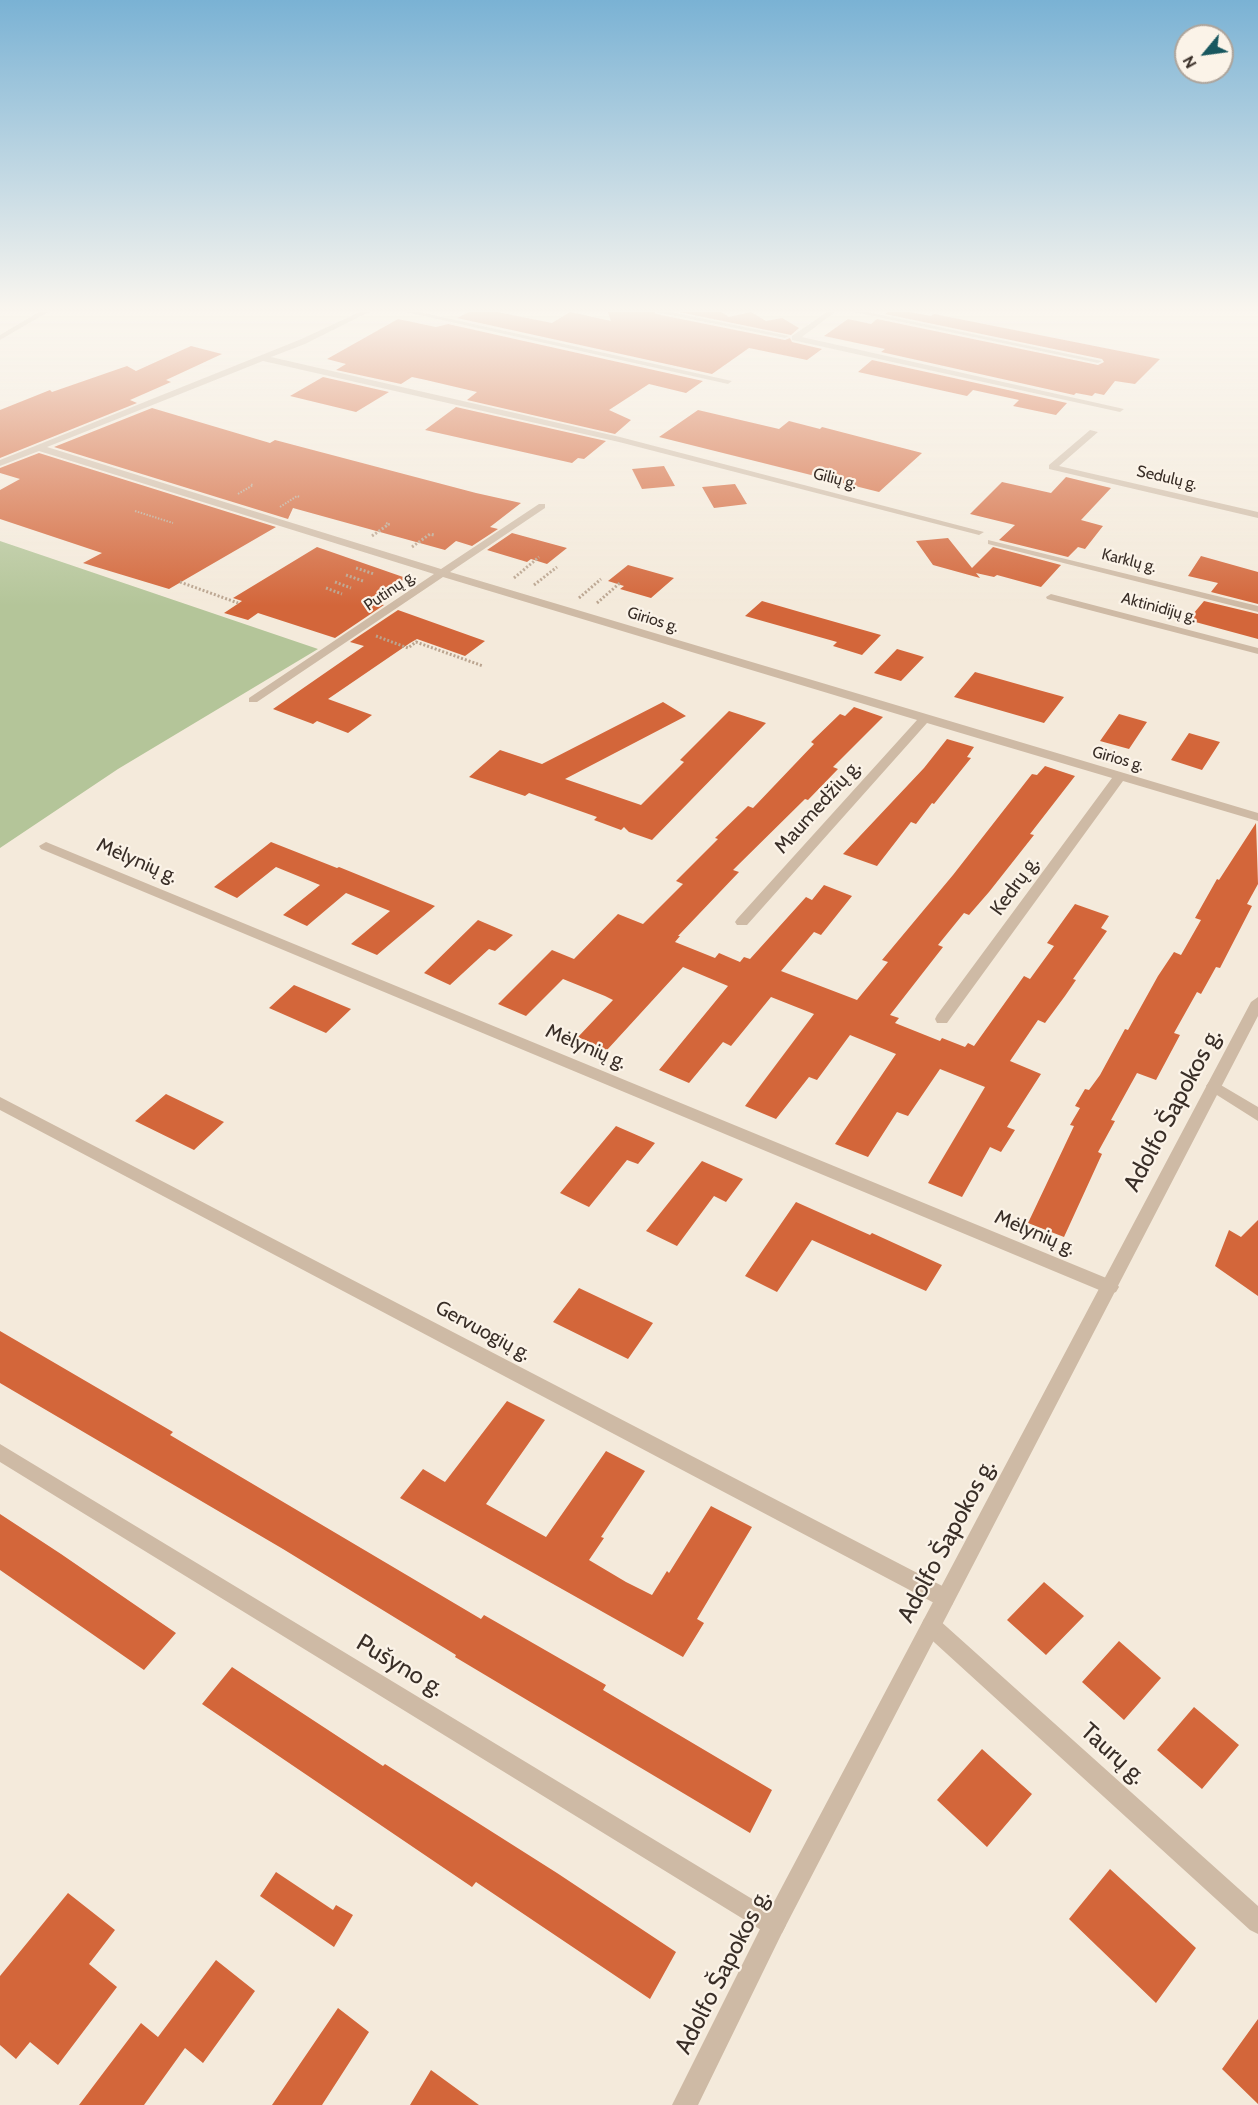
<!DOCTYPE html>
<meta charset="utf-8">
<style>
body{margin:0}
#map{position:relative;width:1258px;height:2105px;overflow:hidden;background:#f4eadb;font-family:Cabin,sans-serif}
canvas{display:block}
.north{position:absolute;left:1174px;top:24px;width:60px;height:60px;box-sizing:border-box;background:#fbf3e8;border:2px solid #ada49b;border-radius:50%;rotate:241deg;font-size:16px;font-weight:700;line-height:24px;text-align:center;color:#392e27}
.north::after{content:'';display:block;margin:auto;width:21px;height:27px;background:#18575f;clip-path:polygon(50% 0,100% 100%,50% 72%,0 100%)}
</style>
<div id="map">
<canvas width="1258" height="2105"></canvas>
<div class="north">N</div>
</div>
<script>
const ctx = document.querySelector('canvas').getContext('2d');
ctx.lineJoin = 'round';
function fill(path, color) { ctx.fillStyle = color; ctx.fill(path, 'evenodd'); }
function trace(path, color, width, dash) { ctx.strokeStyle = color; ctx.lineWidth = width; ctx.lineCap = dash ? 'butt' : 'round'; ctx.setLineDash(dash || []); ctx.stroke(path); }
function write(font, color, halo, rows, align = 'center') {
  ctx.font = font + ' Cabin,sans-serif'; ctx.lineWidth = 4.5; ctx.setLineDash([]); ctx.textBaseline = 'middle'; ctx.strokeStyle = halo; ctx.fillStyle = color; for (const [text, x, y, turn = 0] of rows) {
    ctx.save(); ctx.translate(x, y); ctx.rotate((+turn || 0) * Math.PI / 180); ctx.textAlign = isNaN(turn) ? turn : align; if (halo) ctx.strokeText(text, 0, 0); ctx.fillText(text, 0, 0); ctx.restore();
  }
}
fill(new Path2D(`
 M0,541l318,108 -200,120 -118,79z`), '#b4c599');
fill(new Path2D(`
 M469,312h28l55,11 18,-11 41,9 -3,-9h46l2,2 129,26 5,-2 2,4 30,7 -15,11 -58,-12 -37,26 -255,-56z
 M679,312h42l8,5 22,-5 15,9 16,-3 17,10 -8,7z
 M888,312h21l22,4 3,-2 226,45 -25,25 -20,-3 -11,14 -9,-2 -3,3 -16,-3 -2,2 -193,-43 4,-3 -61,-13 24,-17 23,5 6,-5 221,46 6,-3 -2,-3 -217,-45z
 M398,319l38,8 12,-3 255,57 -17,12 -37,-9 -40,26 22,10 -16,14 -148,-34 10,-8 -51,-12 -14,-3 -11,7 -65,-14 10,-6 -19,-5z
 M191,346l31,8 -56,26 5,2 -41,18 7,3 -137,55v-48l50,-20 2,2 75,-26 9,5z
 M872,360l195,43 -11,12 -43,-9 6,-6 -46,-10 -6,6 -109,-24z
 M323,377l66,15 -33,20 -66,-16z
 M456,407l150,34 -22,18 -6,-1 -6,5 -147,-33z
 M152,408l118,35 5,-3 201,53 45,10 -31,24 8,2 -26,17 -16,-5 -11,9 -152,-42 -5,11 -234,-72z
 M698,410l81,19 10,-8 31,8 2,-2 100,26 -43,39 -220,-55z
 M39,453l237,74 -107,62 -86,-26 19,-10 -102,-34v-29l20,-11 -20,-6v-5z
 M664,466l11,20 -33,3 -10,-20z
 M1066,477l45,11 -30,32 22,6 -18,23 -7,-2 -10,10 -69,-17 16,-15 -45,-11 32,-32 49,11z
 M735,484l12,20 -33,4 -12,-21z
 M512,533l55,15 -20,16 -16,-5 -4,3 -40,-12z
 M948,538l24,30 21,-21 68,18 -20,22 -44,-12 -3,2 -18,-4 4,5 -47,-13 -17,-24z
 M317,547l89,31 -35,23 13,4 -49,33 -77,-25 -10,7 -24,-7 18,-12 -9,-3z
 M1201,556l57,16v32l-47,-12 7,-9 -30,-7z
 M628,565l46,13 -23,20 -31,-9 4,-3 -16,-5z
 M762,601l38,11 81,23 -19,20 -29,-9 4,-4 -92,-26z
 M1204,601l54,13v25l-70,-19z
 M398,610l87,31 -20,15 -48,-17 -7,4 -82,56 44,16 -24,18 -31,-12 -4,3 -40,-15 91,-63 -14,-4z
 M897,649l27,8 -23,24 -27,-8z
 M975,672l60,17 29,8 -20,26 -90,-26z
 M663,702l23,14 -121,63 76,26 43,-43 -4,-2 49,-49 37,12 -114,117 -23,-8 -5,-5 -3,3 -27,-10 3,-3 -68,-24 -4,3 -56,-19 31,-27 42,14z
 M854,707l29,10 -50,50 5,2 -30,31 -3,-1 -72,71 6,2 -61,64h2l-5,6 40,16 4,-5 21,9 4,-5 6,2 56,-62 6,3 12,-15 28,11 -31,39 -7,-3 -33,39 76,29 31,-38 -6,-2 71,-85 79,-101 5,1 8,-9 30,10 -45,58 4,1 -45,57 -20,23 -5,-2 -26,32 5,2 -53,68 9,3 -4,5 45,18 2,-3 23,9 3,-4 6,3 50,-70 6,3 24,-33 -7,-3 28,-39 34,12 -8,12 6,3 -34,48 3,1 -11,16 -20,27 -7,-3 -28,41 31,13 -34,53 8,3 -14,22 -11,-5 -28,50 -34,-14 57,-96 -45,-18 -32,47 -11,-4 -29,45 -33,-13 61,-90 -46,-19 -33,45 -8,-3 -33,42 -31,-13 69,-92 -43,-17 -40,49 -8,-4 -34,41 -30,-13 69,-84 -45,-19 -76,83 -29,-13 35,-37 -8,-4 -42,-17 -37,37 -28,-12 54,-54 22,9 44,-45 25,10 40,-40 -7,-3 42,-42 -3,-1 33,-32 5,2 61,-64 -3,-2 29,-28 5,2z
 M1119,714l28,8 -18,27 -29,-8z
 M1189,733l31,9 -18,28 -31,-10z
 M947,739l27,8 -7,10 4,1 -37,46 -2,-1 -16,21 -5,-2 -34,44 -34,-12 81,-86z
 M1256,823l2,61 -11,20 5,2 -32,62 -4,-1 -15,27 -4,-2 -23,41 6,2 -24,45 -19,-7 -26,47 4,1 -17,31 4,2 -38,83 -36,-14 46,-97 -4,-1 10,-17 -5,-2 10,-17 4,1 11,-15 25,-46 3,1 30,-54 16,-24 7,3 20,-35 -6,-2 22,-39 2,1z
 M271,842l66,26 2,-1 96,39 -58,49 -26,-11 39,-33 -44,-18 -39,33 -24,-11 37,-30 -44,-18 -39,31 -23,-11z
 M478,920l35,15 -18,16 -6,-2 -39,36 -26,-12z
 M294,985l57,24 -25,24 -57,-25z
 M166,1094l58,28 -30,28 -59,-29z
 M616,1126l39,17 -17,21 -11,-4 -38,47 -29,-14z
 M702,1161l41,18 -17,23 -12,-6 -37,50 -31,-15z
 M796,1202l74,33 2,-2 70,32 -16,26 -114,-51 -35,52 -32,-16z
 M1258,1220v76l-43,-30 14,-36 12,7z
 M579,1288l74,35 -25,36 -75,-37z
 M0,1331l173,101 -3,3 311,184 3,-4 122,70 -3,5 169,100 -22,43 -295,-176 1,-2 -173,-106 -283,-166z
 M507,1401l38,19 -59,84 60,33 60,-86 39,20 -44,66 3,1 -15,22 37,22 26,13 15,-24 2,2 42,-67 41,21 -55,92 7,4 -21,34 -283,-159 23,-29 22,13z
 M0,1514l61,40 115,79 -32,37 -144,-100z
 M1044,1582l40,34 -38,39 -39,-35z
 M1119,1641l42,37 -37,42 -42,-38z
 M232,1667l151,99 2,-2 172,109 119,79 -26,47 -174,-117 -4,5 -270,-183z
 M1194,1707l45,38 -37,44 -45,-39z
 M982,1749l50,45 -45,53 -50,-47z
 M1110,1869l86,79 -40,55 -87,-84z
 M276,1872l57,38 3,-5 17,10 -19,32 -74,-51z
 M68,1893l47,37 -26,34 28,23 -59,78 -28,-23 -14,17 -16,-14v-69z
 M216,1960l39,31 -52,72 -18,-15 -41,57h-65l62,-82 17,14z
 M338,2008l31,24 -47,73h-50z
 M1258,2019v85l-36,-35z
 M431,2070l48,35h-69z`), '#d3663a');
trace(new Path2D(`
 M238,494l15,-9 -3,-1
 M280,507l17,-11 3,1
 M135,511l38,12
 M386,523l3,1 -2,2`), '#baa48f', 2, [1.5, 1.5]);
trace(new Path2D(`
 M372,536l17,-12
 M412,547l18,-13 4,1
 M356,568l18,6
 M346,575l17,6
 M514,578l25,-21
 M180,582l58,21
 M335,582l16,6
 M534,585l23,-18
 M326,588l16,6
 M579,598l22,-19
 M597,603l24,-21
 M376,636l32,12 8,-6 67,24`), '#baa48f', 3, [2, 2]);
fill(new Path2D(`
 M39,312h9l-48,28v-5z
 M360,312h9l-64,32 -34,13 349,80 364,95 -5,3 -360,-93 -356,-81 -216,86 394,122 98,-65h6v4l-95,64 808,241v8l-135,-40 -176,242h-10l-2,-4 2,-4 175,-237 -185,-55 -180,202h-10l-2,-3 2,-3 180,-199 -474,-143 -186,125h-8v-4l185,-124 -395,-123 -39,15v-6l299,-120z
 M406,312h13l313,69 -4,3z
 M656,312h14l119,24 -4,2z
 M827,312h8l-33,25 322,72 -4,3 -328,-72v-4z
 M854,312h13l235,49 -4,2z
 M1090,430l8,2 -39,34 199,46v6l-209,-49v-4z
 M988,540l270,66v6l-270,-68z
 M1051,594l207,54v6l-211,-55 -1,-2z
 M46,842l1070,440 3,5 -3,5 -6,2 -6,-2 -1063,-443 -2,-3z
 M1214,1081l44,26v14l-49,-31 -3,-4 3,-4z
 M0,1097l952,494 3,7 -3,7 -7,3 -7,-3 -938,-495z
 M0,1444l782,473 4,8 -4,8 -8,4 -8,-4 -766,-471z
 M931,1616l7,3 320,287v28l-8,-4 -326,-297 -3,-7 3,-7z`), '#cebaa5');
fill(new Path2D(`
 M1258,997v19l-476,917 -84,172h-26l94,-188 485,-915z`), '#cebaa5');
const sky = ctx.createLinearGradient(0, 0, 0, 606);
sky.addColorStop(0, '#7ab2d4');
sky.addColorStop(0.51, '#faf6ef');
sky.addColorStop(1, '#faf6ef00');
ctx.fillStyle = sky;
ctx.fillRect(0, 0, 1258, 606);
write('16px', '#392e27', '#fbf3e8', [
 ["Sedulų g.",1167,478,13],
 ["Gilių g.",835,479,14],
 ["Karklų g.",1129,561,14],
 ["Putinų g.",390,591,-34],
 ["Aktinidijų g.",1159,608,15],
 ["Girios g.",653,620,17],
 ["Girios g.",1118,759,16]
]);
write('20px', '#392e27', '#fbf3e8', [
 ["Maumedžių g.",818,807,-48],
 ["Mėlynių g.",137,861,23],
 ["Kedrų g.",1015,886,-54],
 ["Mėlynių g.",586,1047,23],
 ["Mėlynių g.",1035,1233,23],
 ["Gervuogių g.",483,1331,28]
]);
write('24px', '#392e27', '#fbf3e8', [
 ["Adolfo Šapokos g.",1173,1110,-62],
 ["Adolfo Šapokos g.",947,1541,-62],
 ["Pušyno g.",400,1666,31],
 ["Taurų g.",1113,1754,42],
 ["Adolfo Šapokos g.",723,1972,-63]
]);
</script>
